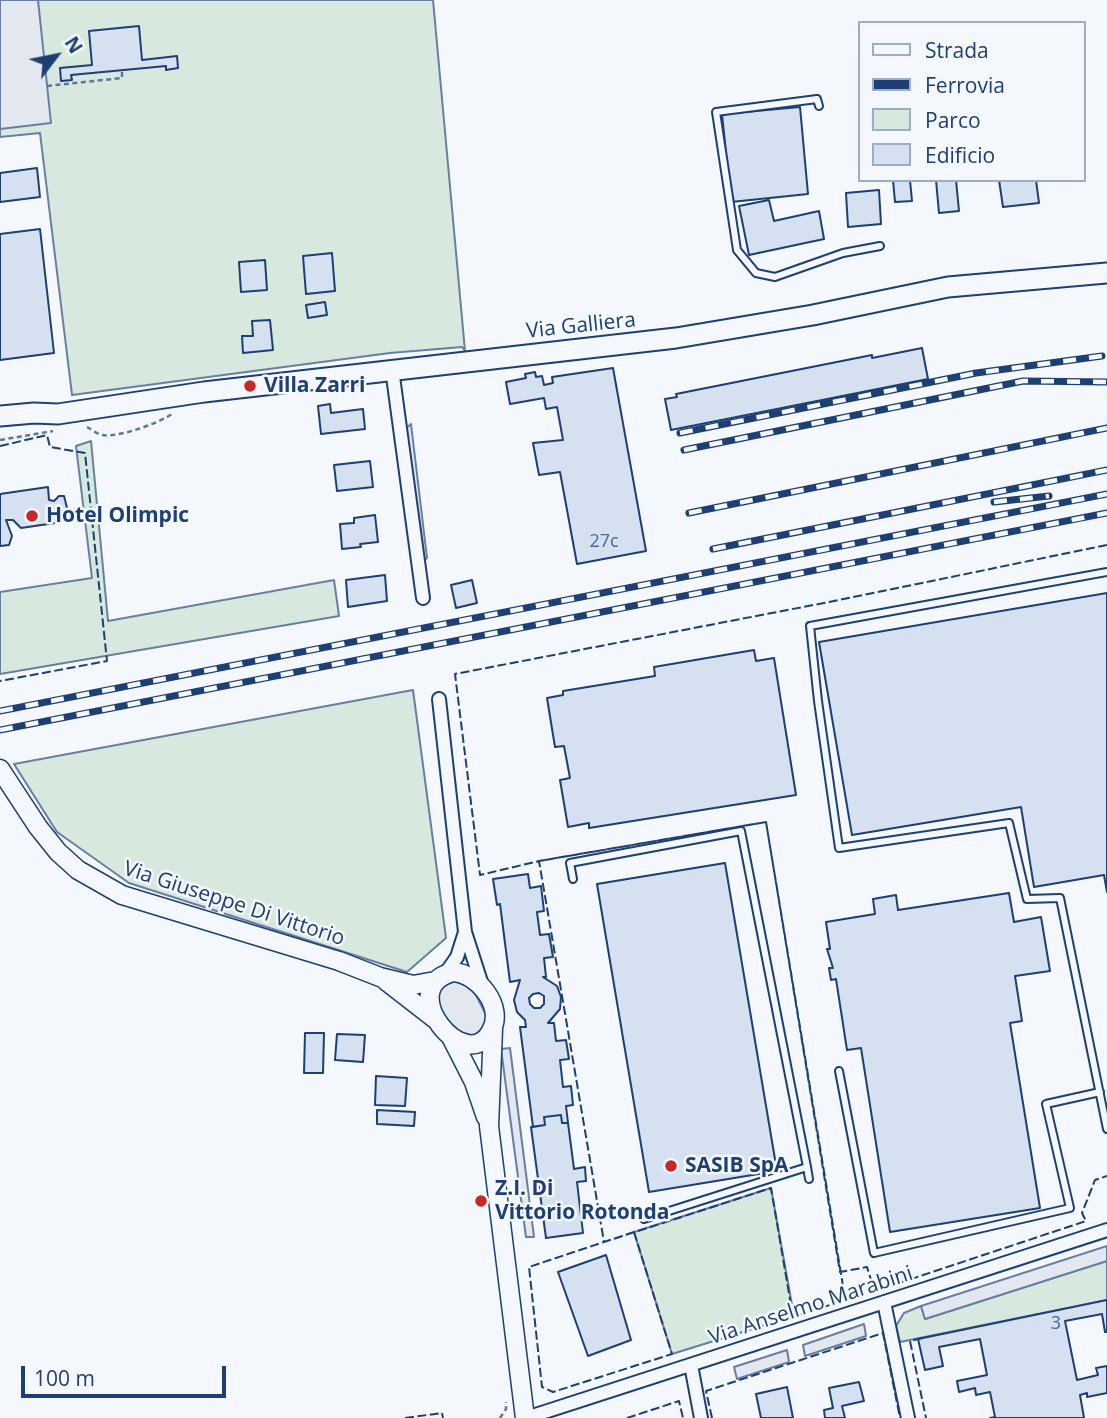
<!DOCTYPE html>
<style>
body{margin:0}
#map{position:relative;width:1107px;height:1418px;overflow:hidden;background:#f4f7fb;font-family:"Open Sans",sans-serif}
canvas{display:block}
.legend{position:absolute;left:858px;top:21px;width:228px;height:161px;box-sizing:border-box;background:#f4f7fb;border:2px solid #9eadc5;margin:0;padding:9px 12px;list-style:none;font-size:21px;color:#1d3f73}
.legend li{display:flex;align-items:center;gap:14px;height:35px}
.legend b{width:35px;border:2px solid #9eadc5}
.north{position:absolute;left:21px;top:21px;width:70px;height:70px;-webkit-text-stroke:5px #f4f7fb;paint-order:stroke;rotate:58deg;font-size:19px;font-weight:700;line-height:28px;text-align:center;color:#1d3f73}
.north::after{content:'';display:block;margin:auto;width:24px;height:32px;background:#1d3f73;clip-path:polygon(50% 0,100% 100%,50% 72%,0 100%)}
.scale{position:absolute;left:21px;top:1366px;width:205px;height:32px;box-sizing:border-box;border:4px solid #1d3f73;border-top:0;padding-left:9px;font-size:21px;line-height:24px;white-space:nowrap;color:#1d3f73;-webkit-text-stroke:5px #f4f7fb;paint-order:stroke}
</style>
<div id="map">
<canvas width="1107" height="1418"></canvas>
<ul class="legend">
<li><b style="height:9px;background:#f4f7fb"></b>Strada</li>
<li><b style="height:9px;background:#1d3f73"></b>Ferrovia</li>
<li><b style="height:19px;background:#d7e8df"></b>Parco</li>
<li><b style="height:19px;background:#d5e0f0"></b>Edificio</li>
</ul>
<div class="north">N</div>
<div class="scale">100 m</div>
</div>
<script>
const ctx = document.querySelector('canvas').getContext('2d');
ctx.lineJoin = 'round';
function fill(path, color) { ctx.fillStyle = color; ctx.fill(path, 'evenodd'); }
function trace(path, color, width, dash) { ctx.strokeStyle = color; ctx.lineWidth = width; ctx.lineCap = dash ? 'butt' : 'round'; ctx.setLineDash(dash || []); ctx.stroke(path); }
function write(font, color, halo, rows, align = 'center') {
  ctx.font = font + ' "Open Sans",sans-serif'; ctx.lineWidth = 5; ctx.setLineDash([]); ctx.textBaseline = 'middle'; ctx.strokeStyle = halo; ctx.fillStyle = color; for (const [text, x, y, turn = 0] of rows) {
    ctx.save(); ctx.translate(x, y); ctx.rotate((+turn || 0) * Math.PI / 180); ctx.textAlign = isNaN(turn) ? turn : align; if (halo) ctx.strokeText(text, 0, 0); ctx.fillText(text, 0, 0); ctx.restore();
  }
}
const green = new Path2D(`
 M0,0h433l32,351 -3,-4 -72,6 -318,42 -32,-262 -40,4z
 M91,441l17,180 226,-41 5,36 -339,58v-82l92,-14 -16,-132z
 M413,690l33,248 -39,34 -278,-89 -72,-51 -43,-68z
 M771,1188l23,128 -122,38 -38,-122z
 M1107,1261v39l-207,42 -4,-16 8,-13 17,-7 4,13z`);
fill(green, '#d7e8df');
trace(green, '#687fa3', 2);
const parking = new Path2D(`
 M0,0h38l13,123 -51,6z
 M411,424l16,134 -8,7 -15,-135z
 M454,981l14,5 7,7 11,22 -1,11 -11,10 -21,-6 -14,-20 -1,-13 3,-10z
 M510,1048l24,189h-8l-25,-188z
 M1107,1246v15l-182,58 -4,-13z
 M864,1324l2,12 -61,20 -2,-11z
 M787,1350l2,12 -52,17 -3,-12z`);
fill(parking, '#e3e8f0');
trace(parking, '#687fa3', 2);
const building = new Path2D(`
 M139,26l3,34 35,-4 1,12 -12,2v-4l-95,9 1,5 -11,1 -1,-13 32,-3 -3,-34z
 M800,107l8,87 -77,8 -9,-88z
 M37,168l3,29 -40,5v-29z
 M893,180h17l2,21 -17,1z
 M936,180h20l3,31 -20,2z
 M999,180h37l3,23 -36,4z
 M879,190l2,34 -33,3 -2,-34z
 M769,200l5,21 45,-10 5,28 -75,16 -10,-49z
 M40,229l14,124 -54,7v-126z
 M332,253l3,38 -29,3 -3,-38z
 M265,260l2,30 -26,2 -2,-30z
 M325,302l2,13 -19,3 -2,-13z
 M270,320l3,30 -30,3 -1,-17h11l-1,-15z
 M922,348l6,31 -257,51 -6,-31 12,-2 -1,-3 196,-39v3z
 M613,368l33,183 -69,13 -17,-92 -21,3 -6,-32 30,-3 -6,-33 -11,2 -2,-11 -34,6 -4,-22 20,-4 -1,-4 10,-2 1,5 6,-1 2,9 9,-2 -1,-6z
 M330,404l1,9 32,-4 2,20 -44,5 -3,-28z
 M370,461l3,26 -36,4 -3,-26z
 M48,487l1,13 5,1 5,-5h5l3,12 -4,10 -8,5 -34,5 -8,-8h-7l6,16 -3,9 -9,1v-52z
 M375,515l3,27 -18,2 1,3 -19,2 -2,-25 14,-1v-5z
 M385,575l2,26 -39,6 -2,-27z
 M472,580l5,23 -21,5 -5,-23z
 M1107,593v299l-3,-17 -70,12 -13,-80 -169,28 -33,-193z
 M754,650l2,11 18,-3 22,137 -207,33v-5l-21,4 -8,-47 10,-2 -6,-32 -9,1 -8,-49 16,-3v-4l92,-15 -1,-9z
 M725,863l52,308 -128,21 -52,-308z
 M528,874l2,14 11,-2 3,25 -7,1 3,23 9,-1 4,23 -9,1 2,19h-3l14,9 4,11 -1,12 -12,14h6l2,18 10,-1 3,19 -9,1 3,27 8,-1 2,19 -7,1 2,17h-6l-1,-8 -17,2 1,8 -12,2 -13,-100h6l-1,-7 -8,-8 -3,-12 6,-20 -10,2 -10,-78 -3,1 -4,-26zM539,993l5,3v8l-4,4h-6l-4,-4 -1,-6 4,-4z
 M1009,893l5,29 27,-5 9,54 -35,5 7,45 -12,2 30,185 -150,24 -29,-184 -14,2 -11,-71 -5,1 -2,-12h4l-6,-19h3l-4,-27 49,-8 -2,-15 23,-4 2,15z
 M305,1033h19l-1,40h-19z
 M337,1034l28,1 -2,27 -28,-2z
 M376,1076l31,2 -2,28 -30,-1z
 M377,1110l38,2 -1,14 -37,-2z
 M561,1115l1,8h6l6,46 11,-2 1,14 -9,1 6,51 -37,5 -15,-111 14,-2 -1,-8z
 M606,1255l25,85 -43,16 -30,-84z
 M1107,1300v32h-2l-3,-18 -37,7 12,59 21,-5 -2,-7 11,-2v27l-20,4v-4l-7,2 4,23h-94l5,-1 -5,-25 -14,3 -1,-7 -16,4 -2,-11 30,-6 -7,-36 -41,8 4,19 -18,4 -7,-31z
 M859,1382l5,19 -22,5 3,12h-20l-1,-8 9,-2 -4,-20z
 M787,1387l6,31h-32l-5,-24z`);
fill(building, '#d5e0f0');
trace(building, '#1d3f73', 2);
const lane = new Path2D(`
 M819,106l-2,-7 -101,13 21,138 19,23 19,4 68,-24 37,-7
 M1107,572l-297,54 8,75 21,147 170,-25 18,76 33,-1 47,231
 M573,879l-3,-16 171,-32 66,336 -163,52
 M839,1071l35,182 196,-45 -24,-104 54,-12
 M807,1167l2,12`);
const street = new Path2D(`
 M392,369l31,229
 M439,699l26,233 18,56
 M445,974l12,-17 8,-25
 M884,1302l24,116
 M691,1365l10,53
 M526,1418l581,-188`);
const secondary = new Path2D(`
 M0,769l38,58 20,25 20,18 44,25 217,66 41,16 33,8 22,-4
 M453,972c24,1 52,34 38,59 -24,47 -99,-43 -38,-59z
 M386,981l49,38
 M493,1029l-4,97 36,292
 M451,1037l23,45 12,35`);
const primary = new Path2D(`
 M0,416l34,-3 24,1 146,-22 472,-54 137,-23 135,-28 159,-14`);
trace(lane, '#1d3f73', 10);
trace(street, '#1d3f73', 16);
trace(secondary, '#1d3f73', 21);
trace(primary, '#1d3f73', 23);
trace(new Path2D(`
 M47,86l75,-8v-8
 M87,427c4,2 10,7 15,8 16,3 57,-12 70,-21
 M0,440l53,-9
 M500,1418l6,-9v-7`), '#5e769c', 2.5, [5, 3.5]);
trace(lane, '#f4f7fb', 6);
trace(street, '#f4f7fb', 12);
trace(secondary, '#f4f7fb', 18);
trace(primary, '#f4f7fb', 19);
const rail = new Path2D(`
 M680,433l296,-60 126,-17
 M684,450l339,-69 84,1
 M994,502l55,-6
 M689,513l418,-85
 M713,549l394,-79
 M0,711l1107,-217
 M0,730l1107,-217`);
trace(rail, '#1d3f73', 7);
trace(rail, '#f4f7fb', 4.5, [13]);
trace(new Path2D(`
 M0,446l47,-11 3,12 35,6 22,208 -107,20
 M1107,545l-278,57 -374,72 25,201 59,-14 227,-39 74,450 27,-5 6,19 11,2 202,-67 -4,-8 13,-33 12,-4
 M766,822l79,476 -3,3 -49,16 -22,-129 -167,54 -65,-381z
 M634,1232l38,122 -119,38 -11,-5 -13,-120z
 M922,1338l-12,3 16,77
 M405,1418l37,-5 1,5
 M627,1418l52,-17 4,17
 M712,1418l-6,-27 177,-58 17,85`), '#1d3f73', 2, [9, 3.5]);
for (const [x, y, r, color] of [
 [250,386,7,"#c62828"],
 [32,516,7,"#c62828"],
 [671,1166,7,"#c62828"],
 [481,1201,7,"#c62828"]
]) { const dot = new Path2D(); dot.arc(x, y, r, 0, 2 * Math.PI); ctx.fillStyle = color; ctx.fill(dot); trace(dot, '#f4f7fb', 2.5); }
write('18px', '#4b6792', null, [
 ["27c",604,542],
 ["3",1056,1324]
]);
write('21px', '#1d3f73', '#f4f7fb', [
 ["Via Galliera",581,326,-6],
 ["Via Giuseppe Di Vittorio",234,904,18],
 ["Via Anselmo Marabini",811,1306,-18]
]);
write('bold 21px', '#1d3f73', '#f4f7fb', [
 ["Villa Zarri",264,386],
 ["Hotel Olimpic",46,516],
 ["SASIB SpA",685,1166],
 ["Z.I. Di",495,1189],
 ["Vittorio Rotonda",495,1213]
], 'left');
</script>
